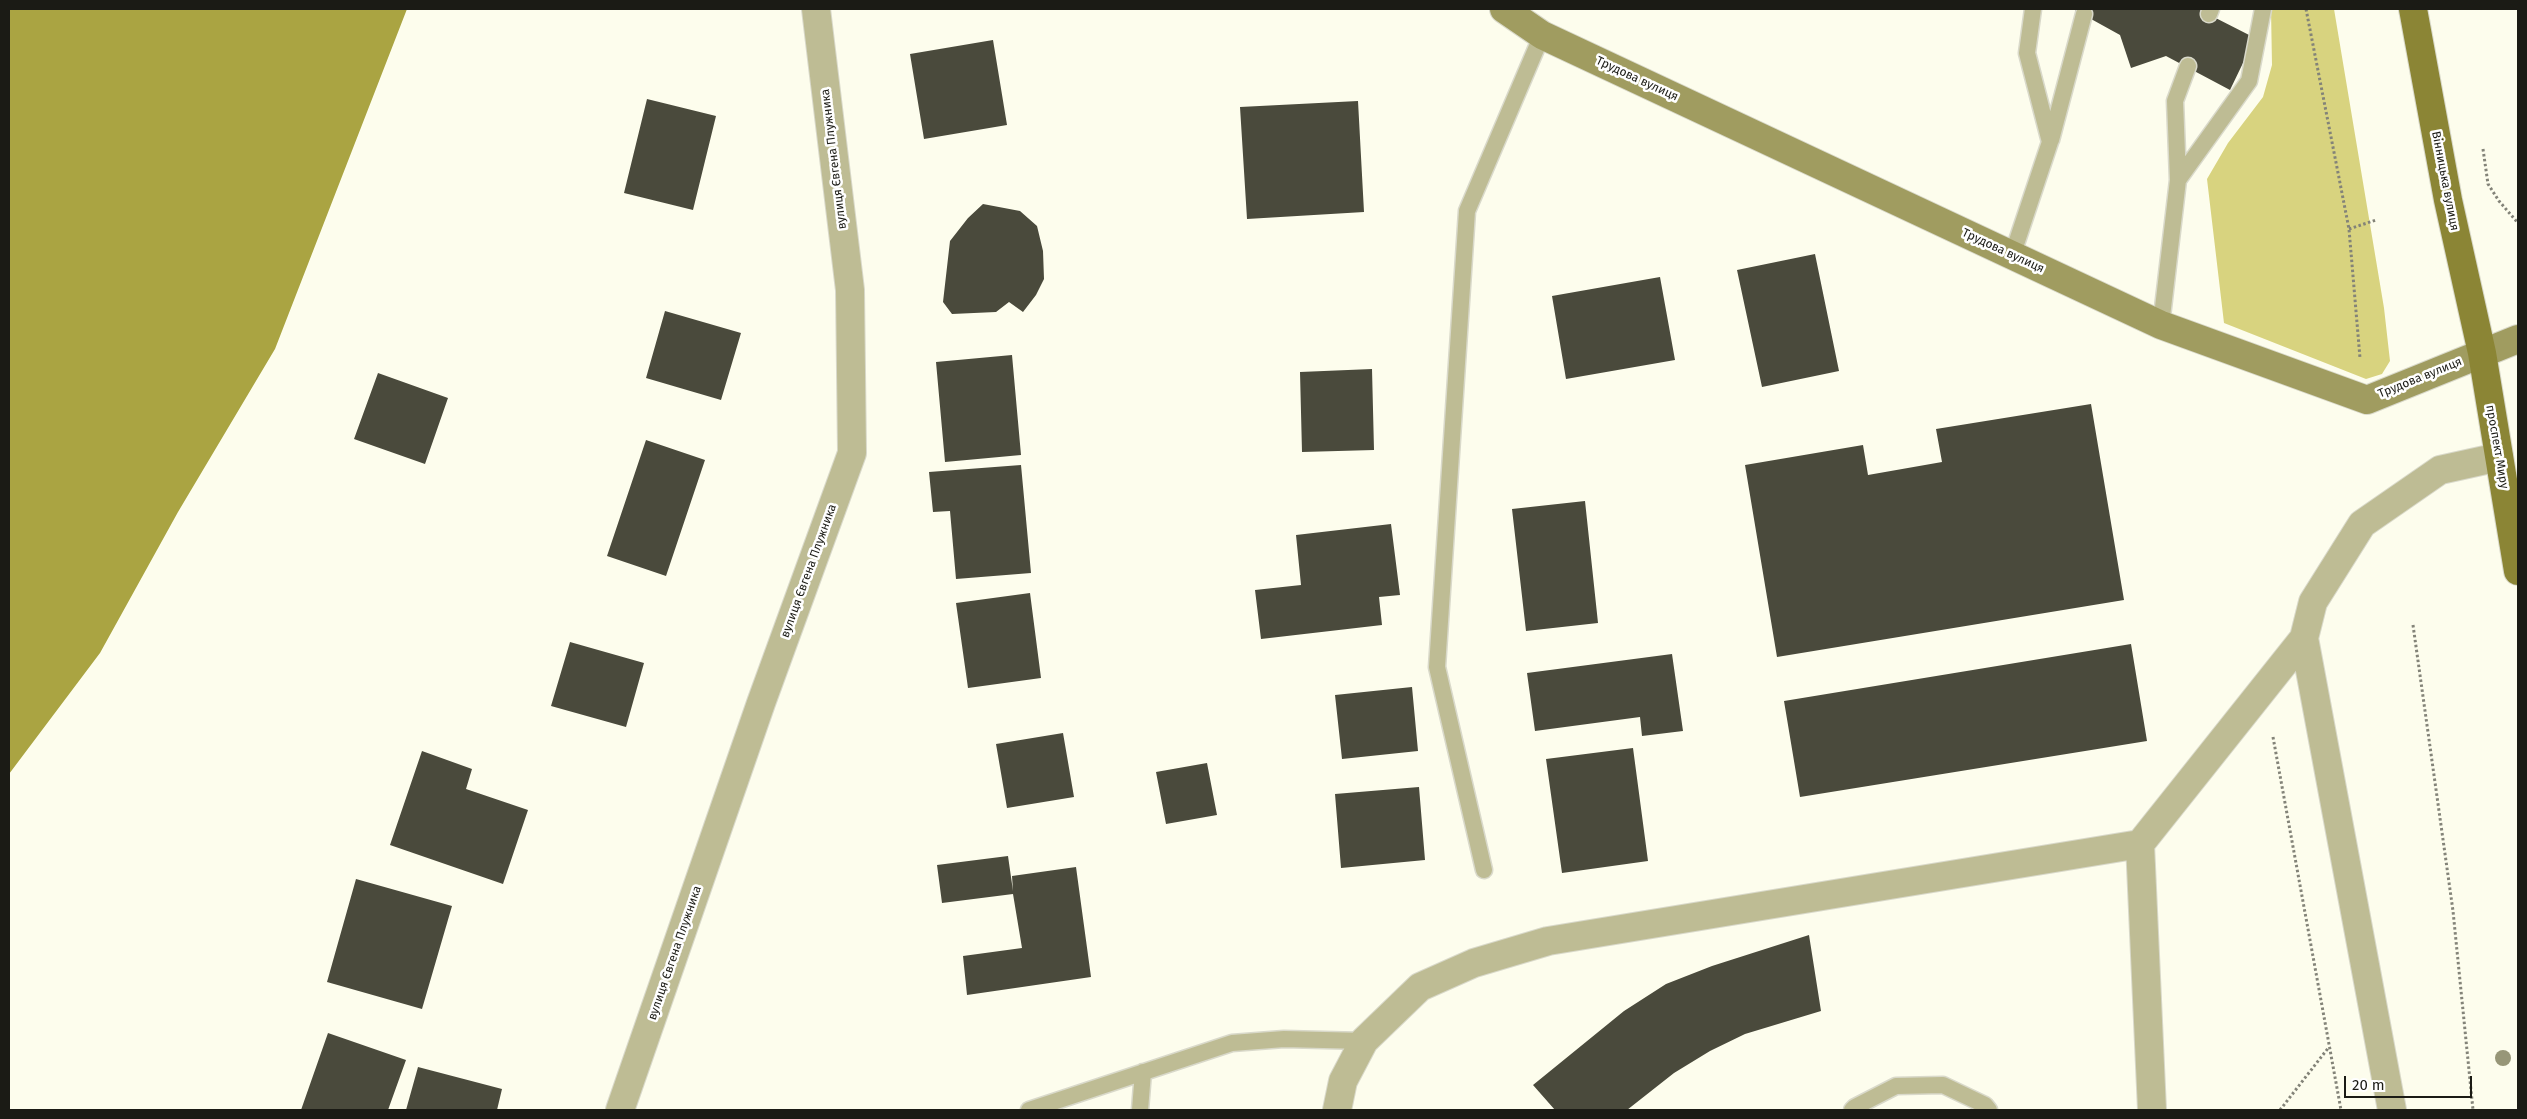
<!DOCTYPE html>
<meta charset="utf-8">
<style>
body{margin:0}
#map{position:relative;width:2527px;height:1119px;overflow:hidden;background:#fdfded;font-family:"Fira Sans",sans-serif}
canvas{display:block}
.frame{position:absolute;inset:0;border:10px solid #1b1b15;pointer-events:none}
.scale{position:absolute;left:2344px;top:1076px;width:128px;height:22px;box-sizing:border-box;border:2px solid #1b1b15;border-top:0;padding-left:6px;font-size:15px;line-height:18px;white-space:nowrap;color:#1b1b15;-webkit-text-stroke:4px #fff;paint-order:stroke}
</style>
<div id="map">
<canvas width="2527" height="1119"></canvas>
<div class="frame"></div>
<div class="scale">20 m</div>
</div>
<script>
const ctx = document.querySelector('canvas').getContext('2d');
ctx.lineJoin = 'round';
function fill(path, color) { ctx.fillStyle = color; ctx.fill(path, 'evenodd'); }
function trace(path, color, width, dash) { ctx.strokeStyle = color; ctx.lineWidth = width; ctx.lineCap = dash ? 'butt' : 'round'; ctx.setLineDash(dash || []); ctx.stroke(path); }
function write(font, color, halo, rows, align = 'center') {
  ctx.font = font + ' "Fira Sans",sans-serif'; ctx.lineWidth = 5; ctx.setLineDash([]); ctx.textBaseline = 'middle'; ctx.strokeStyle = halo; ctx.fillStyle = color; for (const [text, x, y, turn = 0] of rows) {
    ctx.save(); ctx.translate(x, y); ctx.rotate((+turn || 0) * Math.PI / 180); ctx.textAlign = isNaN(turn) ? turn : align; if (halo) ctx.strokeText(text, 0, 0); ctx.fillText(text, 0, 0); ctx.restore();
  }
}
fill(new Path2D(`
 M2271,9h63l50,299 6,53 -8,13 -16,5 -142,-56 -17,-144 21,-36 35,-46 9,-32z`), '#d8d37f');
fill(new Path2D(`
 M9,9h398l-132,340 -97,163 -78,141 -91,121z`), '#aaa442');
fill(new Path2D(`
 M2073,9h125l57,29 -25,52 -64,-34 -35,12 -11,-33z
 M993,40l14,85 -83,14 -14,-85z
 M647,99l69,17 -23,94 -69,-17z
 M1358,101l6,111 -117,7 -7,-112z
 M983,204l37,7 17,15 6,25 1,28 -8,16 -13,17 -14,-10 -13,10 -44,2 -9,-12 7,-61 18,-23z
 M1815,254l24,117 -77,16 -25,-117z
 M1660,277l15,83 -109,19 -14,-83z
 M665,311l76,22 -20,67 -75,-22z
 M1012,355l9,100 -76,7 -9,-100z
 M1372,369l2,81 -72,2 -2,-80z
 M378,373l70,25 -23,66 -71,-25z
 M2091,404l33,196 -347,57 -32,-192 118,-20 5,30 74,-13 -6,-33z
 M646,440l59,20 -39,116 -59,-20z
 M1021,465l10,108 -75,6 -6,-68 -17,1 -4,-40z
 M1585,501l13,122 -72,8 -14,-122z
 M1391,524l9,71 -21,2 3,28 -121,14 -6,-49 46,-5 -5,-50z
 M1030,593l11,85 -73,10 -12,-85z
 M570,642l74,21 -18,64 -75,-21z
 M2131,644l16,97 -347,56 -16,-96z
 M1672,654l11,77 -41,5 -2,-19 -105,14 -8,-58z
 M1412,687l6,64 -76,8 -7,-64z
 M1063,733l11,64 -67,11 -11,-64z
 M1633,748l15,113 -86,12 -16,-114z
 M422,751l50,18 -6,20 62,21 -25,74 -113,-39z
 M1207,763l10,52 -51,9 -10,-52z
 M1419,787l6,73 -84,8 -6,-74z
 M1008,856l5,35 -1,-15 64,-9 15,110 -124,18 -4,-39 59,-8 -9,-54 -71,9 -5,-38z
 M356,879l96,27 -30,103 -95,-27z
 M1809,935l12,76 -76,23 -35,17 -36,22 -47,37h-72l-22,-25 91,-74 42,-27 46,-18z
 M328,1033l78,27 -18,50h-87z
 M418,1067l84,22 -5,21h-91z`), '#4a4a3c');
const lane = new Path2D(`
 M2209,14l2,-5
 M2051,140l33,-126
 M2178,180l71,-99 14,-72
 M2012,256l38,-114 -23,-89 6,-44
 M2161,325l17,-145 -3,-79 13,-35
 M1484,870l-47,-203 30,-456 75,-176
 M1029,1110l203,-67 52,-4 80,2
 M1140,1110l3,-38
 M1852,1110l3,-3 41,-21 47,-1 42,20 4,5`);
const street = new Path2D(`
 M620,1110l141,-407 91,-250 -2,-163 -34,-281
 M1337,1110l6,-29 21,-40 56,-54 54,-24 74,-22 592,-97
 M2152,1110l-12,-266 164,-206
 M2392,1110l-88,-472 9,-36 49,-78 78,-54 59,-13`);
const secondary = new Path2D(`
 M1504,9l38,26 619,290 206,75 151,-61`);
const primary = new Path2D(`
 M2413,9l35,191 34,153 36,218`);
trace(lane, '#d9d9ca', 19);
trace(street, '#d9d9ca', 30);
trace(secondary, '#d9d9ca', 30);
trace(primary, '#d9d9ca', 30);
trace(new Path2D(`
 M2306,9l43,220 11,129
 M2483,149l5,35 11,17 19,22
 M2349,229l27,-9
 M2413,625l40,286 20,199
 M2273,737l68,373
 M2280,1110l49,-63`), '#838378', 3, [2.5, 2.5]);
trace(lane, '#bebc94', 16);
trace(street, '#bebc94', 28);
trace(secondary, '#a09c60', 28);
trace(primary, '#8b8535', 28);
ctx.fillStyle = '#979678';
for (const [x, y] of [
 [2503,1058]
]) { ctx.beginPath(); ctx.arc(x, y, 8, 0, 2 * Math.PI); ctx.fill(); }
write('12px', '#1b1b15', '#fff', [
 ["Трудова вулиця",1637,79,25],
 ["вулиця Євгена Плужника",834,159,-97],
 ["Вінницька вулиця",2445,181,79],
 ["Трудова вулиця",2003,251,25],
 ["Трудова вулиця",2420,378,-22],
 ["проспект Миру",2497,447,80],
 ["вулиця Євгена Плужника",809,571,-70],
 ["вулиця Євгена Плужника",675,953,-71]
]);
</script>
